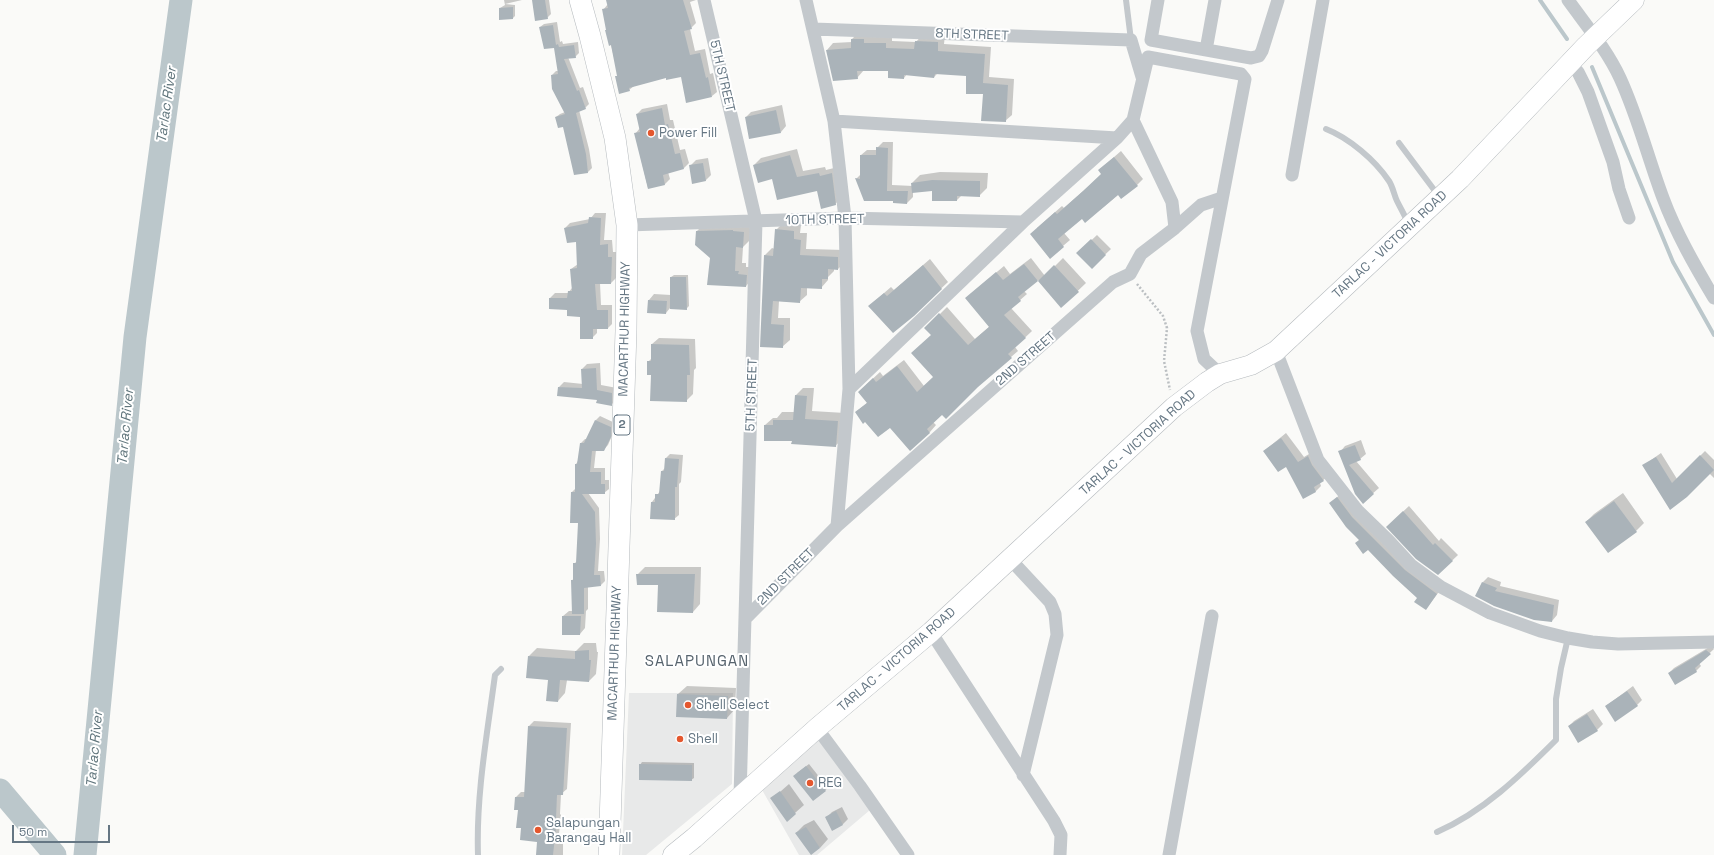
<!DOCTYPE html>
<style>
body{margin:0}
#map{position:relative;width:1714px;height:855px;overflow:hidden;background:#fafaf8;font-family:"Space Grotesk",sans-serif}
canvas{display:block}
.scale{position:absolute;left:12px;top:825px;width:98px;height:18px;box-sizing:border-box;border:2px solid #657683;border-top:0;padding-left:5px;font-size:12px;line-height:14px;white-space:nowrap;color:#657683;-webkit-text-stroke:3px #fff;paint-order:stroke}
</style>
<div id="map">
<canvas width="1714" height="855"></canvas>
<div class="scale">50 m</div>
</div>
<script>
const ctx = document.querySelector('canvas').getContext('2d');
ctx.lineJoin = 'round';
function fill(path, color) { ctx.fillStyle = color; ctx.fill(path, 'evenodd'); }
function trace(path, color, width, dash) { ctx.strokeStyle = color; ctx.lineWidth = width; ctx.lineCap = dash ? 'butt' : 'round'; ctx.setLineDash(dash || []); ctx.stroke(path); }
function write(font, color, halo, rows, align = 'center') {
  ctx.font = font + ' "Space Grotesk",sans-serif'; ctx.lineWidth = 4; ctx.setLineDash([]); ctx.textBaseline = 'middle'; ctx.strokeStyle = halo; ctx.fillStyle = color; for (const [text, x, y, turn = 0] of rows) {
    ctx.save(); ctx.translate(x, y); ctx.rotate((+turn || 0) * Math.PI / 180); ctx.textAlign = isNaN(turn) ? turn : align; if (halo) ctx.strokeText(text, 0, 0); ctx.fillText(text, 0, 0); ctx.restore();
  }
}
fill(new Path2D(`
 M629,693h104l-1,91 -86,71h-24z
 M822,737l48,73 -53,45h-18l-38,-67z`), '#e8e9e9');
fill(new Path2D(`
 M504,0h18l-17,4 10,1v11l-2,2 -13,-10 5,-3z
 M533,0h16l2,14 -4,4z
 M607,0h89l-6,2 6,21 -6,6 5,22 10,-2 5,25 3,-1 4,19 -5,4 -30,-20 -15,1 -33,9 -5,4 -13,-13 2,-2 -15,-65 5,-6z
 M557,22l3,20 2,-1 1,3 15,-2 1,11 -4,4h-7l12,31 3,-1 6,17 -4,4 -6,2 10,39 3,19 -4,4 -13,2 -11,-49 -8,-8 4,-3 5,-2 -13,-37 4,-4h3l-4,-24 -15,-20 4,-3z
 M858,33l34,4v4l24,1 7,-8 22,1 -1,9 47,3 -2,30 25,2 -2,36 -7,6 -21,-28 -17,-18 -29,-2 -4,4 -27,-3 -3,4 -15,-8h-25l-7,8 -23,2 -7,-30 6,-7 19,-1v-3z
 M667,104l3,16h3l7,30 5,-1 4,14 -5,5 -16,4 2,7 -5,5 -17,4 -13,-54 5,-6 -3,-14 5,-5z
 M782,105l4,21 -5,6 -35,-15 5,-5z
 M883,142h10l-1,43 21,1 -1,-3 8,-8 20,-3 48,1 -1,15 -8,8 -17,-1 -5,5 -24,-10 -20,2v5l-6,6 -13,-3 -38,-21 5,-5v-19l6,-5h10v-2z
 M797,149l6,22 22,-4 1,3 12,-3 4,31 -7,6 -17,-14 -45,-12 -19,-13 7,-7z
 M1121,151l22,28 -6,6 -18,9 -19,16 -1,-1 -17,8 -18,16 6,7 -20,17 -13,-29 25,-22 2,2 26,-23 12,-11 -3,-4z
 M708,158l3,17 -6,6 -15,-15 6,-6z
 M595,213h11l-2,27h8l1,12h4l-1,26 -5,5h-11l1,22h11v19l-4,4h-11v5l-5,5 -11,-22 -31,-18 5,-5h13l4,-5 -1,-19 7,-5 -1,-23 -12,-13 5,-5 20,-4z
 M783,223l18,2 -1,8h7l-1,16 39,1v12l-7,7 -4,-1v3l-6,6v3l-7,8 -14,-1v8l-8,7 -20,-1 -1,17h12v22l-8,7 -20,-1 3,-91 7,-7 3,1 1,-19z
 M704,224l47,1v14l-8,8 -1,16h4v4h8l-1,11 -7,8 -35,-29 -14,-26z
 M1097,235l14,14 -19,18 -14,-14z
 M1031,258l14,18 18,-18 23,25 -25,24 -23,-27 -14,11 3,3 -16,14 21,23 -17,16 3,4 -7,6 -78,65 3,3 -6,7 -20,17 -20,-22 -34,-15 12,-10 -2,-17 14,-13 3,4 21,-16 20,26 10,-9 -2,-43 -6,-6 21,-21 28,32 15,-13 -17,-34 31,-26 6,8z
 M930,259l18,23 -35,33 -44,-9 22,-19 3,3z
 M674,275h14l1,31 -3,3 -16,-1 -4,5 -18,-1 1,-12 5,-6 17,1v-18z
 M659,338l36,1 1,29 -2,2 -1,24 -7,7 -34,-27 -4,-12 4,-4v-14z
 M600,363l1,22 16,3 -1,12 -5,5 -13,-6 -39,-12 5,-5 19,2 -1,-15 5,-5z
 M803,388h11l-2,23 33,2 -2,26 -8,7 -42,-6 -28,-15 8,-7h4l5,-6h12l2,-17z
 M600,416l15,7 -1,8 -6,14 -5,5h-7l-2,18h11v12h4v9l-5,4h-16l11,15 1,31 -2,32h6l1,10 -4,4 -13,1v23l-2,2 -1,17 -5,6 -17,-18 6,-5h4l-1,-31 2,-1v-15l3,-3 3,-39 -8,-30 4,-4v-24l2,-3 3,-18 4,-4h2l9,-19z
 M1286,433l18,24 10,-6 15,24 -9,8 1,3 -5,5 -12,7 -18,-33 -22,-14z
 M1361,440l5,14 -6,5 -4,2 23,27 -16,14 -23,-50 5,-6z
 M1705,451l9,9v18l-5,-5 -23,23 -42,-31 17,-12 16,26z
 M670,454l13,1 -2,27 -2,2v31l-5,4 -22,-17 8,-11 2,-20 3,-3 1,-10z
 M1342,493l99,96 -15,20 -8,-11 -58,-58 -30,-37z
 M1623,493l21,30 -8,8 -50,-9 8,-8z
 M1409,506l30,35 2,-3 17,17 -20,19 -45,-53z
 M645,567h56l-1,37 -7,8 -34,-28 -22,-9z
 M1488,577l13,5 -1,4 59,14 -2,15 -5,6 -75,-25 6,-14z
 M584,643h12l1,9h1l-2,22 -7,7 -22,-1 -2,13 -7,8 -9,-22 -22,-2 2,-21 8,-8 39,3z
 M1711,646l3,3 -15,14 2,3 -5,5 -27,2 5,-5z
 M687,686l49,2 -1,21 -8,9 -49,-24z
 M1633,686l9,14 -5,5 -31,1z
 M1593,709l10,15 -6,6 -18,12 -10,-16 5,-5z
 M534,721l37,2 -4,66 -6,5 -1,20 1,1 -3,28h5v12h-26l1,-14 -16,-14 -3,-18h-3v-12l5,-5h4l4,-66z
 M642,762l52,1v15l-3,2 -51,-15z
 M809,764l19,24 -15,11 -16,-26z
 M789,784l15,21 -17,15 -15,-21z
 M842,807l6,12 -5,5 -10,6 -7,-12 6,-6z
 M814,820l14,19 -8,9 -24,-15 8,-8z`), '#0003');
trace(new Path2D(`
 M1540,0l27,39
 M1592,67l81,195 41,73`), '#bbc7cb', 4);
trace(new Path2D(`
 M0,790l55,65
 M85,855l50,-518 46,-337`), '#bbc7cb', 23);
fill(new Path2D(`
 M532,0h13l3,19 -13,2z
 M606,0h77l9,29 -8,2 6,24 10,-2 6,25 2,-1 4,20 -26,6 -5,-26 -15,3v-2l-37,10 1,3 -11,3 -4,-18h2l-6,-31 -2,1 -4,-16h1l-4,-21 6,-1z
 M513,7v12l-14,1v-12z
 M553,25l3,20 2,-1 1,3 15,-2 2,13 -12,1 13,32 2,-1 7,19 -10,4 10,41 2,19 -14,2 -11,-48 -5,1 -3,-11 10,-3 -13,-25 -1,-14 7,-1 -4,-26 -10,1 -5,-22z
 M851,39h13v4h22v5l28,1 1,-8 23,1v9l47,3 -2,29 25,2 -2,37 -25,-1 2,-27h-17v-18l-31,-2 -1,4 -30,-3v4l-16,-1v-7h-31l1,8 -25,2 -7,-31 25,-2z
 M662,108l3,17 3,-1 7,30 5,-1 4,16 -21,6 2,10 -17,4 -14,-56 6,-1 -4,-18z
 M776,110l5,23 -32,6 -4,-22z
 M876,147l12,1 -1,43h21l-1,13 -14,-1v-2h-29l-9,-23 5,1v-24h16z
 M790,155l7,22 22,-4 1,3 12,-3 4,32 -15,4 -4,-18 -40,9 -5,-21 -14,4 -5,-18z
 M1114,157l24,29 -17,13 -3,-4 -33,28 -3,-4 -24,20 6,8 -14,12 -20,-25 25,-22 2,2 26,-23 18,-17 -3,-4z
 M703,163l3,18 -14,3 -3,-19z
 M932,180l48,1v16l-23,-1v5h-25v-10l-20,2 -1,-10z
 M589,217l12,1 -1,27 8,-1v13h4l-1,27h-16l2,26h11v19h-15v10h-13v-22l-13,-1v-6l-18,-1v-11h18l1,-7h4l-2,-22 7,-1 -1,-26 -9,1 -3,-15 24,-5z
 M775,229l19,2v8l7,1 -1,15 38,2v13l-10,-1v10h-6v10l-21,-1 -1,15 -27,-2 -2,23 13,1 -1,23 -23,-1 4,-92 9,1z
 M733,230v1l11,1 -1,16 -7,-1 -1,24h4l-1,3 9,1 -1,12 -39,-2 3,-27 -15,-13 1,-14z
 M1091,239l15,16 -14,14 -16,-16z
 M1024,264l14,17 -20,16 3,4 -17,14 22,23 -18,16 4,4 -34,29 -32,32 -4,-4 -15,14 3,4 -20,18 -20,-23 -12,9 -13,-15 -2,2 -8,-12 12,-9 -9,-11 15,-14 3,4 21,-16 20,26 16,-15 -22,-24 20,-18 -7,-7 15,-15 29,32 21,-18 -24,-29 31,-26 7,8z
 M923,265l19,24 -28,27 -21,17 -25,-27 16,-13 3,3z
 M1054,265l25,27 -18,16 -23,-27z
 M670,277h16l1,33 -17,-1z
 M648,300l19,1 -1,13 -19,-1z
 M651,344l38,1 1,30h-3v27l-37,-1 1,-26h-4v-14h4z
 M596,368l1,22 15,3v13l-16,-3 1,-3 -40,-4 1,-9 24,1 -1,-19z
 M795,395l12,1 -2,23 33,2 -2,26 -45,-3 1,-3h-28v-16h9v-5h20z
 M595,420l16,7v10l-7,14h-12l-2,21h11v12h4v10h-23l13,18 1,32 -2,31h6l1,11 -17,2v26h-12l-1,-34h2v-17h3l2,-40h-8l1,-31h4v-28h2l3,-21h4z
 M1281,438l17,24 10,-6 4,9 12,16 -10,6 2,5 -13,7 -17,-32 -8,5 -15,-21z
 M1355,445l6,15 -12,5 25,29 -11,10 -8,-10 -17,-43z
 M1700,455l14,15 -27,27 -17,13 -28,-45 14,-8 16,26z
 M665,458l14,1 -2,28h-2v33l-25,-1 1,-17h4v-8h4l2,-23h3z
 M1337,497l15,20 53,53 32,24 -11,16 -12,-8 3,-4 -24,-22 -25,-26 -5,4 -8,-11 4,-3 -13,-13 -17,-24z
 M1614,501l23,31 -29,21 -23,-31z
 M1403,511l30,34 2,-2 18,18 -15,14 -22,-16 -30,-32z
 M636,574h59l-2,39 -36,-1 1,-27h-21z
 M1482,582l15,6 -2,3 59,14 -2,17 -18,-2 -40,-14 -19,-10z
 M562,616h19l-1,19h-18z
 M589,650v10h2l-2,22 -29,-2 -2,22 -12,-1 2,-21 -22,-2 2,-22 47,3v-8z
 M1706,650l5,4 -16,14 2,4 -22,13 -7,-12z
 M1627,691l11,15 -23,16 -10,-16z
 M677,694l51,2 -1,23 -51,-2z
 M1587,714l11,17 -20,12 -10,-17z
 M528,726l39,2 -4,67h-6l-1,24h1l-4,36h-17l1,-13 -17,-2 1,-12h-5l2,-18h-4l1,-13h9z
 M639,764l53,1v16l-53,-1z
 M806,766l20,25 -13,10 -20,-25z
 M780,791l16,23 -9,8 -17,-24z
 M836,811l7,14 -11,6 -7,-14z
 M806,827l14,21 -9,7 -16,-22z`), '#aab3b9');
const primary = new Path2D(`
 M673,855l21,-17 123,-110 114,-96 243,-225 33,-25 13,-8 31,-9 25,-14 184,-172 126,-133 48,-46`);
const trunk = new Path2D(`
 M580,0l10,36 25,102 12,87 -1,106 -17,524`);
trace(primary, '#b5babe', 21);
trace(trunk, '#b4b9bd', 22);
trace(new Path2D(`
 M1137,284l26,32 4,12 -3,33 6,29`), '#bbbfc2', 2.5, [2, 2]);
trace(new Path2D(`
 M1126,0l5,40
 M1326,129c23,9 49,31 63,52 4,6 5,14 8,20 4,8 8,15 11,22
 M1399,143l39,52
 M1437,832c46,-20 84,-57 119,-92v-41l5,-31 7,-30
 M478,855c-2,-60 9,-120 17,-180l6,-6`), '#c3c8cc', 6);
trace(new Path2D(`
 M704,0l52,221 -16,576
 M806,0l28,121 11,97 4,171 -12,137
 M1158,0l-7,40 100,18 8,-2 3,-5 16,-51
 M1568,0c18,25 39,50 52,78 18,39 28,80 43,120 13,35 32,68 51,100
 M813,29l318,11 11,37
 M1206,50l9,-50
 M1570,63l8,9 10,20 25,70 6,27 10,29
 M834,121l283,17
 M1292,175l31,-175
 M627,225l218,-7 178,4
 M1175,228l26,-23 21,-7
 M1276,351l42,109 40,51 30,29 23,25 30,22 49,26 50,18 28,7 24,4 26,2 96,-2
 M849,389l174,-167 94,-84 16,-18
 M1010,559l40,43 5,12 2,21 -34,140
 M746,618l91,-92 276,-244 17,-8 11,-20 34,-26 -3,-26 -39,-82 15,-63 93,17 4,5 -48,252 7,28 16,15
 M931,632l123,189 7,14 -1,20
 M817,728l43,58 48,69
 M1169,855l43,-239`), '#c3c8cc', 13);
trace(primary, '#fff', 20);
trace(trunk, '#fff', 21);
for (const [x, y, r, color] of [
 [651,133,4,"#e4572e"],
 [688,705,4,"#e4572e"],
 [680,739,4,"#e4572e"],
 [810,783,4,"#e4572e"],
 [538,830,4,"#e4572e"]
]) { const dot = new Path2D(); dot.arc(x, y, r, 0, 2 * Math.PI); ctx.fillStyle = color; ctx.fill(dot); trace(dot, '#fff', 1.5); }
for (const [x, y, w] of [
 [622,425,16]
]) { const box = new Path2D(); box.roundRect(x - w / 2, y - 10, w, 20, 3); ctx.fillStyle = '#fff'; ctx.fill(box); trace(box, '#657683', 1); }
write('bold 12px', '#657683', null, [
 ["2",622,425]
]);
write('13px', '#657683', '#fff', [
 ["8TH STREET",972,35,2],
 ["5TH STREET",722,76,77],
 ["10TH STREET",825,220,-1],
 ["TARLAC - VICTORIA ROAD",1390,245,-43],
 ["MACARTHUR HIGHWAY",625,329,-89],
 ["2ND STREET",1026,359,-41],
 ["5TH STREET",752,395,-88],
 ["TARLAC - VICTORIA ROAD",1138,443,-42],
 ["2ND STREET",786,577,-45],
 ["MACARTHUR HIGHWAY",615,653,-88],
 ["TARLAC - VICTORIA ROAD",897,660,-41]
]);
write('13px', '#657683', '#fff', [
 ["Power Fill",659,133],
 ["Shell Select",696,705],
 ["Shell",688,739],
 ["REG",818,783],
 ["Salapungan",546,823],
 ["Barangay Hall",546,838]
], 'left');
write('italic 14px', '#60757c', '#fff', [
 ["Tarlac River",167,105,-82],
 ["Tarlac River",126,427,-85],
 ["Tarlac River",95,749,-85]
]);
ctx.letterSpacing = '1px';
write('15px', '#57646e', '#fff', [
 ["SALAPUNGAN",697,662]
]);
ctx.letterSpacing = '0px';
</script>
